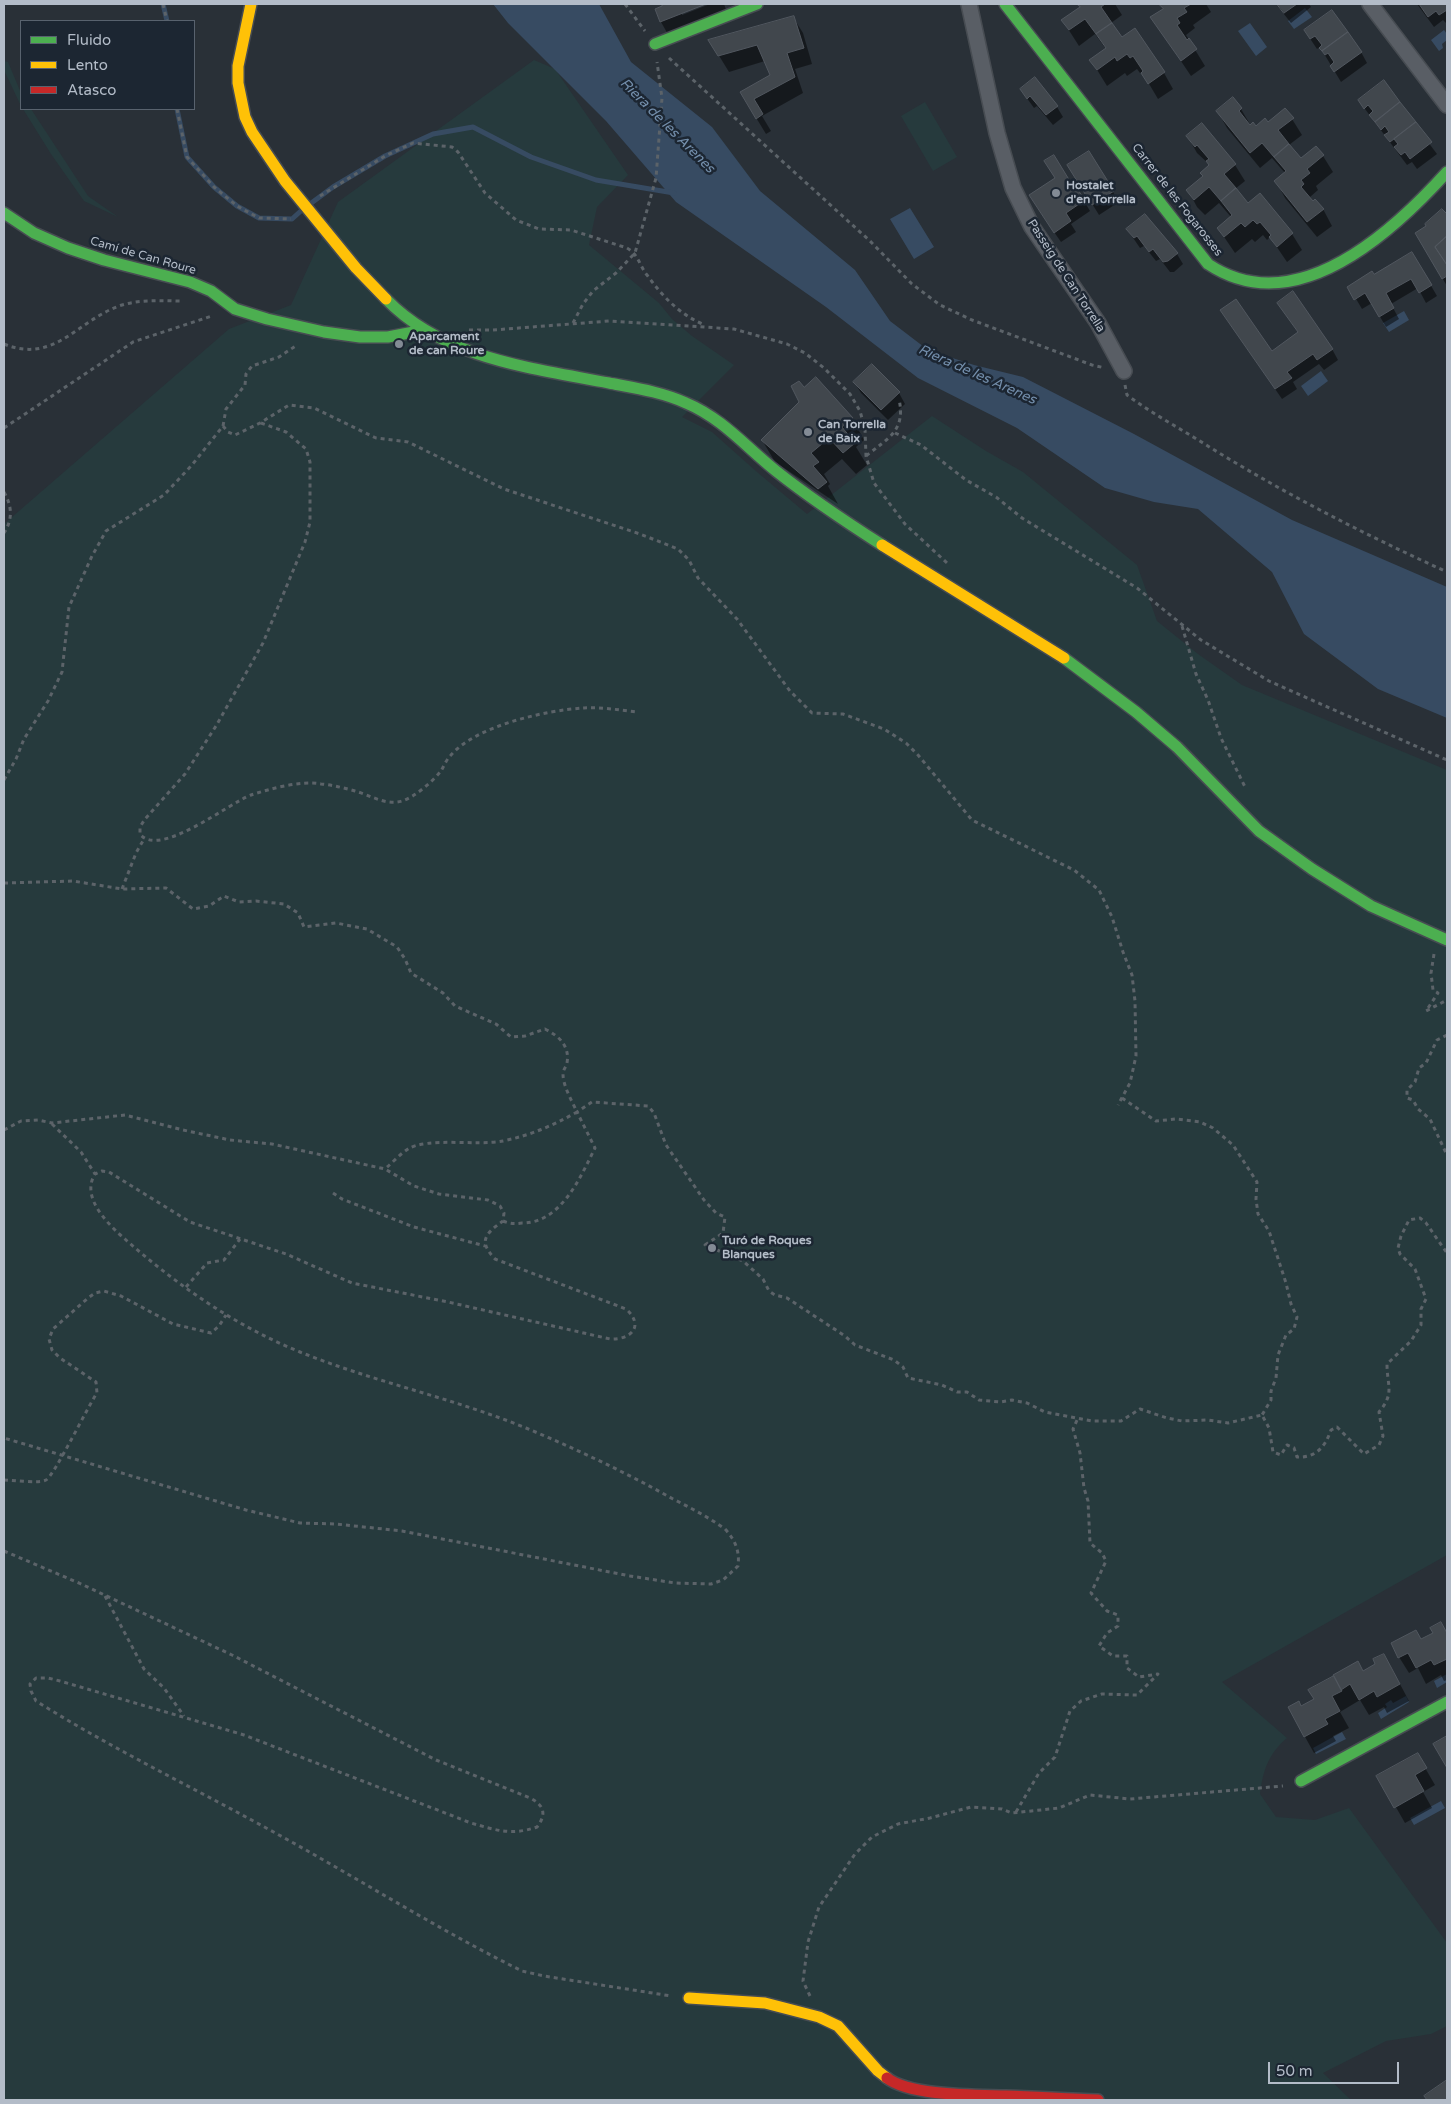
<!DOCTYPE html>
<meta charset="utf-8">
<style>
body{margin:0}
#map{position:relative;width:1451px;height:2104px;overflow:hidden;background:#293037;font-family:"Varela Round",sans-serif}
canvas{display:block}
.frame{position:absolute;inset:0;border:5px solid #b3bcc8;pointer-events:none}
.legend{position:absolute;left:20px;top:20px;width:175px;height:90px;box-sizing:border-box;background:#1c2632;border:1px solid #58626e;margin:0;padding:6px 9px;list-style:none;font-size:15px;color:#b3bcc8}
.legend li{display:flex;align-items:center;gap:10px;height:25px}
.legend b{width:25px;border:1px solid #58626e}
.scale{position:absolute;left:1268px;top:2062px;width:131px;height:22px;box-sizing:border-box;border:2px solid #b3bcc8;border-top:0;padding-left:6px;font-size:15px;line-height:18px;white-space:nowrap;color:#b3bcc8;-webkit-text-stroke:4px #1c2632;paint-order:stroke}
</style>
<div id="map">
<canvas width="1451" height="2104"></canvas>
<div class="frame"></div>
<ul class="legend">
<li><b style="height:6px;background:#4caf50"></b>Fluido</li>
<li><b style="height:6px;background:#ffc107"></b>Lento</li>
<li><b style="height:6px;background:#c62828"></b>Atasco</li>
</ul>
<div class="scale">50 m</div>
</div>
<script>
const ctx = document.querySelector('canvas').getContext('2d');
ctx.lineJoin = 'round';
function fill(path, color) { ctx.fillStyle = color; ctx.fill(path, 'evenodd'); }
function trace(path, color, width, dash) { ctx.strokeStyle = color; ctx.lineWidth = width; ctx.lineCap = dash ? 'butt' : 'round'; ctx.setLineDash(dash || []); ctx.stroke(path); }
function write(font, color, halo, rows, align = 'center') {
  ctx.font = font + ' "Varela Round",sans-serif'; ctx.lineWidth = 5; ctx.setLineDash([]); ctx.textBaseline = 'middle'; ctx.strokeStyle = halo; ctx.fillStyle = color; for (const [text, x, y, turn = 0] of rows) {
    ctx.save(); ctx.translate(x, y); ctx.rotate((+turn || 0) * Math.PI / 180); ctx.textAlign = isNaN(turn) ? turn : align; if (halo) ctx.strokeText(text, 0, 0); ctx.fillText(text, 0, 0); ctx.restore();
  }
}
fill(new Path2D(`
 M534,60l21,9 73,106 -31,32 -8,38 70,58 13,16 20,17 42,29 -52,52 30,15 45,40 50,42 125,-98 54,35 37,21 114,93 20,56 41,33 44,31 205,85v785l-225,127 65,56c-19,16 -24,33 -27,56l16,23 39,3 34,-12 98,135v83l-16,8 -45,7 -63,32 28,27h-1347v-1576l225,-195 62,-24 47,-103z
 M4,61l4,1 13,31v13l-17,-36z
 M925,102l32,55 -24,14 -32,-55z
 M23,109h8l57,87 30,21 -34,-16 -33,-47z`), '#263a3d');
fill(new Path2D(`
 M493,4h106l32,58 81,65 48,64 95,79 35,51 38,29 46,15 49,12 111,57 158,86 155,67v131l-69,-29 -74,-55 -32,-62 -74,-63 -44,-7 -49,-14 -88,-60 -99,-50 -92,-71 -150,-105 -70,-81 -98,-98z
 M1305,8l7,9 -18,12 -6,-8z
 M1250,23l17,24 -11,9 -18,-25z
 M1444,30l3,4v6l-5,4 1,4 -4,3 -8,-11z
 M910,208l24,39 -20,12 -24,-40z
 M1404,311l5,9 -20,12 -6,-9z
 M1321,371l7,10 -20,15 -7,-10z
 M1447,1674v8l-10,6 -3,-7z
 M1406,1696l3,6 -28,17 -3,-6 9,-6 -2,-3 6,-4 2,3z
 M1342,1732l4,7 -30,15 -3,-6z
 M1441,1801l4,7 -31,17 -4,-7z`), '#374b62');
fill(new Path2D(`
 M662,4h41l-21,8v3l28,-11h14l4,11 -58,23 -9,-16z
 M1079,4h36l7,11 -11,8 11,16 42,34 9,16 -15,10 -16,-27 -2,1 -3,-4 -10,7 -2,-3 -18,13 -16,-26 15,-11 -11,-15 -16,12 -16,-25 18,-13z
 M1159,4h47l5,8 -18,13 2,3 -9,7 19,31 -14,10 -39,-58 11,-8z
 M1276,4h33l2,3 -20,16z
 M1417,4h29l1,20 -4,-4 -9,7z
 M793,17l10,16 9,31 -17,5 8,24 -41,23 9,15 -5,3 -25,-41 31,-17 -7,-15 -36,11 -19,-31z
 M1305,31l56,21 6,11 -26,19 -21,-35 -3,2z
 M1383,82l54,72 -20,15 -5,-7 -5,3 -48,-64z
 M1021,90l36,17 6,10 -10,8 -16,-19 -3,2z
 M1241,109l10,17 5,2 36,-9 10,16 -13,10 12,15 15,-13 7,9 10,16 -17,14 2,4 -8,7 3,5 10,7 9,17 -15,11 -32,-39 -9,-17 9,-8 -13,-15 -12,10 -33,-40 -9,-16z
 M1202,125l33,40 10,16 -10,8 13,15 12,-10 32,40 10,16 -15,12 -17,-25 -3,3 -4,-5 -8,7 -3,-3 -17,14 -17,-25 13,-11 -12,-14 -14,12 -8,-8 -9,-17 16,-13 6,-12 -13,-12 -9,-16z
 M1089,152l30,50 -20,13 -24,-39z
 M1078,191l12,20 -19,13 5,8 -15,10 -25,-36z
 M1442,210l5,6v70l-25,-42z
 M1127,229l50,25 6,10 -9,8h-4l-10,-13 -4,2 -12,-15 -4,2z
 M1412,253l25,43 -11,7 -8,-15 -27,16 8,15 -13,8 -14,-24 -10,6 -13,-22 25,-11z
 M1279,303l53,46 6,11 -14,10 -5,-6 -26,18 4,7 -15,10 -61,-88 51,42 27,-19z
 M872,366l27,27 6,11 -17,16 -27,-27 -6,-10z
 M801,403l51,15 12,22 -8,7 11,18 -11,9 -14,-15 -18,15 6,10 -2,2 10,18 -63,-42 -13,-22z
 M1441,1624l6,11v45l-3,1 -3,-6 -15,9 -8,-16 -9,5 -10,-16 35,-24z
 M1393,1671l16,30 -22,12 -3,-6 -15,8 -9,-15 -20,12 9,16 -16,8 3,5 -22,12 -25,-45h12l62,-36z
 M1417,1754l18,31 -12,7 9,16 -27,15 -27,-47z`), '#0007');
trace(new Path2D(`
 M163,4l4,17
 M177,109l10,48 27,30 23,19 22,12 33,1 11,-10
 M310,204l23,-17 52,-31 48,-22 40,-7 58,30 65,23 78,13`), '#374b62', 5);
const building = new Path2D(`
 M661,4h45l-46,18 -5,-13 7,-3z
 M1077,4h28l-4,3 11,16 -16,11 -11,-15 -16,11 -8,-10 19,-13z
 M1159,4h32l-7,4 3,4 -10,6 3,5 -3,2 10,15 2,-2 8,11 -16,12 -31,-44 13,-8z
 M1277,4h20l-13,9z
 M1416,4h31v6l-8,5 -3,-4 -8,6 -9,-13z
 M1332,10l16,22 -26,19 -3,-3 3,-3 -7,-9 -5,3 -6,-9z
 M794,16l10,32 -17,5 8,24 -41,22 9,15 -7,5 -16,-27 30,-17 -13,-30 -39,11 -10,-16z
 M1112,23l10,14 13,-9 30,44 -17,12 -7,-11 2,-2 -10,-15 -3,2 -3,-4 -10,7 -2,-4 -18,13 -8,-10 17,-12 -10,-14z
 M1348,32l14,20 -28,20 -4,-6 4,-4 -6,-9 -3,2 -3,-4z
 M1035,77l23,29 -12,9 -16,-19 -3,3 -7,-10z
 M1384,80l16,22 -25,20 -6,-7 4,-4 -5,-6 -4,4 -6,-9z
 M1233,97l9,11 -3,3 11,14 3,-3 3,4 9,-8 3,4 17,-14 9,10 -16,12 11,14 -15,13 -12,-14 -12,10 -34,-42z
 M1400,102l16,20 -26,20 -6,-7 5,-3 -4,-6 -4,4 -6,-8z
 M1416,122l16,20 -22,17 -5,-7 -4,3 -7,-8 4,-3 -4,-5z
 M1202,123l34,41 -12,10 12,14 -15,13 -12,-14 -15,13 -8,-10 17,-14 -3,-3 9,-8 -3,-4 3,-2 -12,-14 -2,2 -9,-11z
 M1289,144l12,14 15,-12 8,9 -17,14 3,4 -9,7 3,4 -3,3 12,14 2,-2 9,10 -17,13 -33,-41 12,-10 -12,-14z
 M1089,151l25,40 -22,14 -25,-40z
 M1054,155l22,36 2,-1 7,10 -19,13 5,8 -17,12 -25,-38 26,-17 -11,-17z
 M1236,188l12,15 12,-10 33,40 -16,14 -8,-10 2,-2 -11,-13 -3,2 -4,-4 -8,7 -4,-4 -17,14 -7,-9 15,-13 -11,-14z
 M1442,209l5,5v22l-12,11 12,18v11l-5,3 -27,-46 11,-7 -1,-2z
 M1145,214l33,39 -10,8 -5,1 -10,-13 -4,3 -12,-16 -3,2 -8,-9z
 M1447,236v29l-12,-18z
 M1412,252l20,33 -13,8 -8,-14 -25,14 8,15 -15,9 -14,-24 -11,7 -7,-13 25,-16 2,3z
 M1293,291l40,58 -16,11 -4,-6 -26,18 5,6 -17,11 -55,-79 16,-11 36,52 26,-19 -21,-29z
 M872,364l28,28 -19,18 -28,-28z
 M816,377l37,41 -11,9 13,16 -12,10 -14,-15 -18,15 8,9 -6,4 14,16 -9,7 -57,-49 38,-38 -8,-16 8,-5 5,6z
 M1441,1622l6,11v26l-13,6 -3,-5 -15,8 -8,-15 -10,5 -7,-15 25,-13 5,9 12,-6 -3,-5z
 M1384,1654l16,30 -23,13 -3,-6 -15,9 -9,-16 -9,6 -8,-15 25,-14 5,10 12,-7 -2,-5z
 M1334,1676l8,15 -10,5 8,15 -15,8 3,5 -24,13 -16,-30 11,-6 2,5 13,-7 -6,-9z
 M1447,1736v32l-14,-24z
 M1418,1753l9,15 -12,7 9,16 -30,17 -18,-32z
 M1447,2080v20h-20l-3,-4z`);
fill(building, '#41474d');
trace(building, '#51575f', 1);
const street = new Path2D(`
 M969,4l28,129 16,55 19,39 66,96 26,48
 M1370,4l77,101`);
const fast = new Path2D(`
 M1005,4l203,260c87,58 183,-30 239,-92
 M655,44l102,-40
 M4,213l30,20 34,15 36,12 86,22 21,9 24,18 32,10 57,13 36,5h28l36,-7
 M386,299c58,60 146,69 223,84 26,5 53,9 77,20 36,15 60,44 90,68 34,27 70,51 106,74
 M1064,658l72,54 41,35 82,84 53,38 59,37 76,34
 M1301,1781l146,-79`);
const slow = new Path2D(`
 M251,4l-13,62v17l7,34 7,15 33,49 71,87 30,31
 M882,545l182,113
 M689,1998l76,5 54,14 19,9 40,45 9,7`);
const jam = new Path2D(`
 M887,2078c23,18 89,17 119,18 31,1 61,3 92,4`);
trace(street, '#474c52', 18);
trace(fast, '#474c52', 14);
trace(slow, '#474c52', 14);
trace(jam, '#474c52', 14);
trace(new Path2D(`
 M163,4l4,17
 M625,4l20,27
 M669,58l201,183 42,43 28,21 32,15 120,45 13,3
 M177,109l10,48 27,30 23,19 22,12 32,1
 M320,196l65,-40 28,-13 39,4 6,5 27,41 31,27 23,9 32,1 56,18c12,7 12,17 20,27 16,22 33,40 58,50
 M573,323l10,-19 10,-13 23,-18 19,-20 21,-75 6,-80 -5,-36
 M469,330h24l116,-9 125,8 53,15 18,9 19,15 26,26 10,17 5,18 1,27 8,27 31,41 42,39
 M4,344c51,21 74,-25 118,-39 20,-6 40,-4 61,-4
 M1125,385l2,10c27,20 56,35 84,53 78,48 153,86 236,124
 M261,423l25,9 20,17 4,13v60l-5,20 -42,101 -47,83 -31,48 -40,45 -5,8v7c19,25 89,-31 111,-39 18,-6 51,-15 70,-11 12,1 23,4 34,7 15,4 31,15 47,10 13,-4 30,-19 39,-30 3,-5 5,-11 10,-16 25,-29 95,-45 133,-47 17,-1 35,2 53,4
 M223,426l5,6 7,3 25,-12 29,-18 25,3 62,30 32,4 96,47 136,45 38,15 11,11 9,18 39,41 53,72 22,22 31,1 41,15 22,14 12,12 54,65 102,50 25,20 13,27 11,35 9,23 3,26 1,55 -6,27 -12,22
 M4,428l129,-86 79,-26
 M895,433l26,12 45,35 30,17 26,21 115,70 64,52 68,41 178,79
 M866,456c22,-18 40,-25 33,-57
 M4,492c8,14 9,27 0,41
 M1182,626l14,48 12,26 13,38 25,51
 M4,780l12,-21 8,-20 24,-38 14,-29 7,-65 23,-51 14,-25 58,-36 28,-30 31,-39 3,-17 19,-24 1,-11 6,-8 27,-9 18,-12
 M4,883l69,-2 49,8 44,-1 27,21 16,-3 15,-10 15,6 17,-1 28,3 14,9 6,14 32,-4 31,6 30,18 8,12 6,14 32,20 12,13 41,18 15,13 14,-1 20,-7c14,7 25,17 22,34 -1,4 -4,7 -4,11 0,12 9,27 14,38 -25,14 -46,23 -74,29 -25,5 -76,-4 -95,8 -8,5 -16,14 -23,20
 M122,889l14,-36 8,-14
 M1434,954l-3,19 2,17 5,3 -12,18 21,-11
 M1447,1035l-10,5 -11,23 -7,5 -4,14 -8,8v8l6,2 5,9 12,10 17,36
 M1122,1098l34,23 20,-2 24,3 13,6 20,17 24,37 -1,17 2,15 11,17 17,52 5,21 6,13 -3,12 -8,6 -8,20 -2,23 -5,13v9l-9,15
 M52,1124l29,28 14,22
 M4,1130l17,-9 17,-1 14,3 73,-8 58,15 47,10 42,4 113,25 29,17 25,8 49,6 12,6 4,7 -1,8c-18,13 -25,20 -8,38l131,50c19,17 5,31 -16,30l-162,-37 -96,-19 -66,-29 -96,-32 -81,-50 -7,-1 -7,3c-15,24 14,51 31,66 52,46 110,86 174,112 74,30 153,46 226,76 50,21 99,44 147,71 18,9 35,18 52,30 10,11 15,22 13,37l-15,14 -12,4 -36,-1 -45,-7 -228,-45 -66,-7 -36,-1 -54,-13 -242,-72
 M333,1193l9,6 72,28 71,19
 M503,1221c7,3 12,3 19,2 39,0 58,-45 73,-75l-18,-36 15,-10 56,4 6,7 12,32 38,55 12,13 9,4 -2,16 -18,12 38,16 20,18 6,12 6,4 12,3 58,38 10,9 39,15 9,7 5,11 34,7 15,7h10l12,8 21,2 12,-2 15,3 18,9 47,9h29l19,-12 27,9 15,3 26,-1 20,3 34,-8 7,13 4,24 8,3 6,-10 7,3 3,9c19,1 28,-10 34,-27l6,-3 27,27 15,-9 4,-9 -4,-24c16,-19 8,-26 8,-48l24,-23 10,-16v-16l5,-10 -11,-30 -15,-15 -2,-6 3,-12 8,-16 11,-2 6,5 21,30
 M186,1287l21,-24 17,-3 16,-21
 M4,1480c10,0 35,4 42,0 8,-4 42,-74 51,-87l-1,-11 -36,-24 -8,-8 -3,-11 4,-10 35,-31 7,-5 9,-2 17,5 52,28 38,9 8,-7 7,-11
 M4,1551l75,32 153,72 204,105 94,38c14,7 17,16 7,29 -26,9 -41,3 -66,-4l-227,-88 -184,-54 -12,-3h-12l-6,6 1,7 5,10c75,47 154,85 232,128 85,46 167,99 254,142l22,5 127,20
 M105,1596l39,73 20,19 20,28
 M1016,1812l23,-39 16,-16 15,-46 11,-10 21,-7 35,1 21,-21 -19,3 -12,-9v-12h-14l-14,-10 8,-13 11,-7v-11l-11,-4 -16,-18 15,-32 -4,-8 -12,-10 -2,-42 -4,-13 -4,-35 -7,-24 5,-11
 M810,1996l-7,-15 5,-39 11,-35 36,-53 17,-17 26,-13 32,-6 41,-11 31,2 10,4 47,-5 31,-13 40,4 153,-13`), '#5c6369', 3, [4, 4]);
trace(street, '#595e65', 15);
trace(fast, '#4caf50', 11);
trace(slow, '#ffc107', 11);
trace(jam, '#c62828', 11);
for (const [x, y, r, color] of [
 [1056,193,5,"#838b95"],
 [399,344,5,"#838b95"],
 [808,432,5,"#838b95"],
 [712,1248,5,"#838b95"]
]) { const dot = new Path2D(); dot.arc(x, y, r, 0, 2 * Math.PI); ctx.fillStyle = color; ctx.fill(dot); trace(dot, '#1c2632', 2); }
write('bold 12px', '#b3bcc8', '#1c2632', [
 ["Hostalet",1066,186],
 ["d'en Torrella",1066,200],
 ["Aparcament",409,337],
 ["de can Roure",409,351],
 ["Can Torrella",818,425],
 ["de Baix",818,439],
 ["Turó de Roques",722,1241],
 ["Blanques",722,1255]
], 'left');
write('12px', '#b3bcc8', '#1c2632', [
 ["Carrer de les Fogarosses",1177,200,52],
 ["Camí de Can Roure",143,256,16],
 ["Passeig de Can Torrella",1066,276,57]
]);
write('italic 14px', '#738eab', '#1c2632', [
 ["Riera de les Arenes",667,126,45],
 ["Riera de les Arenes",977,375,24]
]);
</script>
